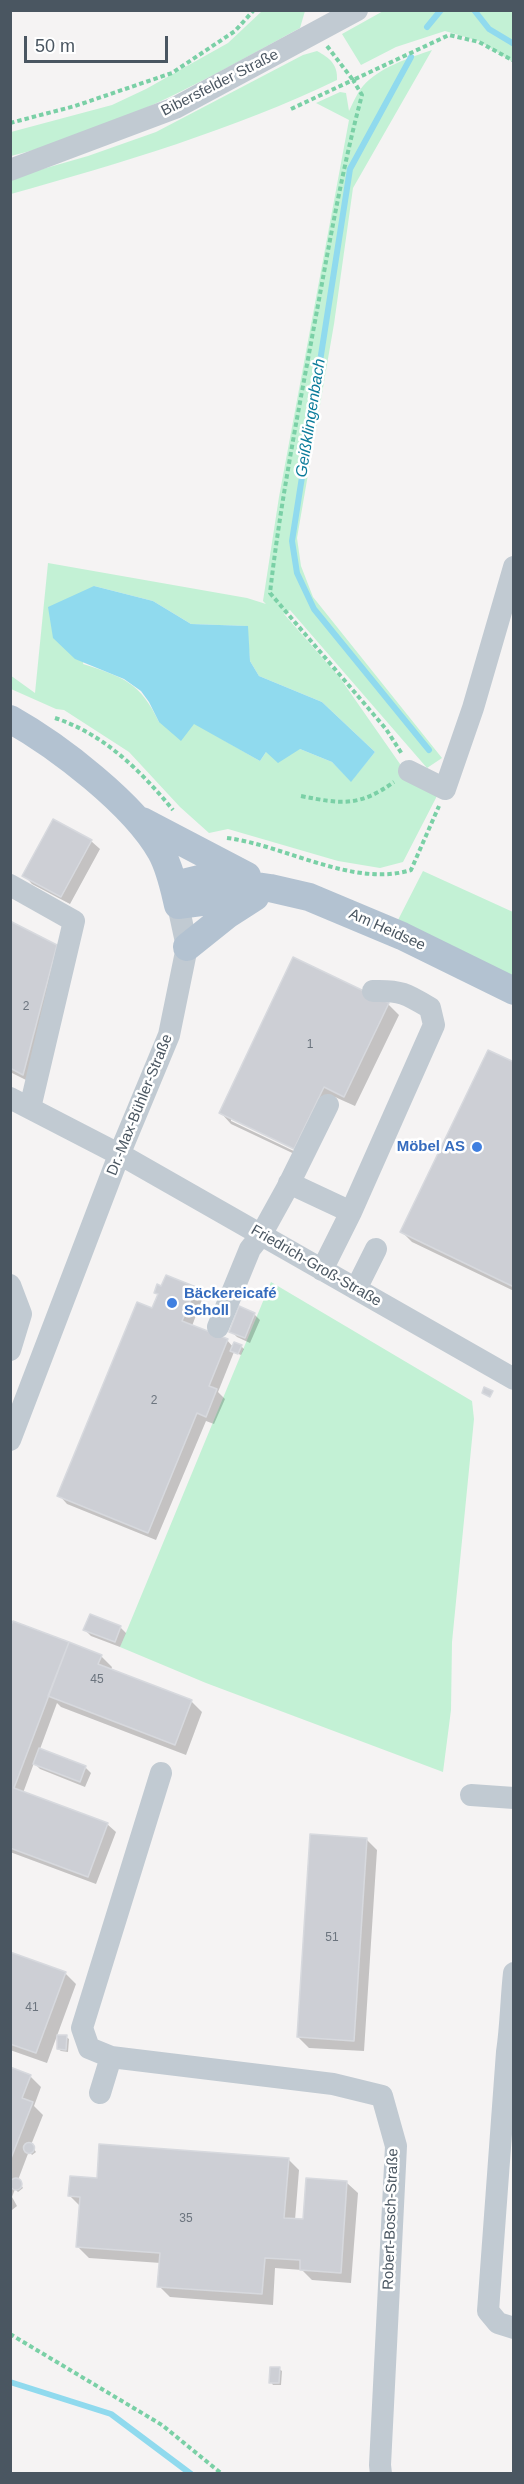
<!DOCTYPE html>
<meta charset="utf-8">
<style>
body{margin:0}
#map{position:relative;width:524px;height:2484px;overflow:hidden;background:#f5f3f3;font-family:Helvetica,sans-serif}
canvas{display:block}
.frame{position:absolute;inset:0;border:12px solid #4a5661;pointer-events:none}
.scale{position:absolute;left:24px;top:36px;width:144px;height:27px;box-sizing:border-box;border:3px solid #4a5661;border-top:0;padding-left:8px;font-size:18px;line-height:21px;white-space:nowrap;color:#4a5661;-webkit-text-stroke:4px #fff;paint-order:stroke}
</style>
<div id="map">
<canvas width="524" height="2484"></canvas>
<div class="frame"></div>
<div class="scale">50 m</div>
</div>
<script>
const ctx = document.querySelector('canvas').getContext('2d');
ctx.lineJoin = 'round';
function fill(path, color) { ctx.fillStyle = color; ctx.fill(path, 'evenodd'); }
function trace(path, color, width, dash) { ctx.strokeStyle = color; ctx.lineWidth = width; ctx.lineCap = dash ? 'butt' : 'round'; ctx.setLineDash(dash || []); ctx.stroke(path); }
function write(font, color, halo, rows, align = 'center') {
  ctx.font = font + ' Helvetica,sans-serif'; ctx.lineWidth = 5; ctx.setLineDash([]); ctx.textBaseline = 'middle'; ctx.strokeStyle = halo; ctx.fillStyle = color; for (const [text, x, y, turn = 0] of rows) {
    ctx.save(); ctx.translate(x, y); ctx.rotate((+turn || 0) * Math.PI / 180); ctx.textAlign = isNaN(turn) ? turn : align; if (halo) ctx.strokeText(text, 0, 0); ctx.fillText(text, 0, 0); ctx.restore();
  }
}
fill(new Path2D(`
 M385,10l128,1v51l-34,-21 -34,-10 -49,16 -35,18 -19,-31z
 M262,11h43l-5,17c-93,51 -185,103 -289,128v-24l101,-27 34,-16 82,-46z
 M432,50l-79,138 -19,136 -37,214 4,28 12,31 129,161 -15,10 -137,-158 -6,4 56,64 74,106 23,12 -34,66 -23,6 -42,-7 -110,-32 -19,4 -29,-26 -51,-55 -65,-42 -8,-1 -45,-20 -1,-14 25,18 13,-130 199,35 19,6 -3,-3 16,-104 70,-377 -33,-17 24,-11 6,1 3,18c4,-8 8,-18 14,-25 17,-19 46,-28 69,-36zM94,586l59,15 38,23 56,2 3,35 9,15 63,26 53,50 -24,29 -19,-19 -32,-13 -34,3 -6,9 -66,-38 -35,-1c-19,-40 -36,-45 -76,-58z
 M317,51c13,7 21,14 20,29 -104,50 -216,83 -326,114v-16l77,-22 68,-24 147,-77z
 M423,871l90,41v66l-115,-58z
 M271,1282l201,119 2,18 -22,223 -1,68 -8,62 -237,-89 -86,-36z`), '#c3f1d5');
fill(new Path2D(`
 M94,586l59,15 38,23 57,2 2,35 9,15 63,26 53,50 -24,30 -19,-20 -32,-13 -22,14 -12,-11 -6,9 -66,-37 -13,17 -22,-19 -10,-20 -8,-11 -17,-12 -49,-20 -22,-21 -5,-31z`), '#90daee');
fill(new Path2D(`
 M91,841l9,8 -30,55 -38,-20 -8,-9z
 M10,922l57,36 -33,126 -24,-12z
 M388,1004l11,11 -44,91 -20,-9 -30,62 -74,-35 -10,-11zM231,1118l70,33 -1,3 -69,-33z
 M514,1064v227l-102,-49 -11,-11z
 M195,1289l8,8 -11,29 35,14 6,7 8,-1 3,3 -3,6 -7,-3 -16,40 7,7 -11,25 -8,-3 -50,119 -89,-36 -8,-9 94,-185 6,-15 -3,-3z
 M254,1314l6,6 -10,23 -13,-6 -6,-6z
 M120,1627l6,6 -6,14 -29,-11 -6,-6z
 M10,1631l91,25 11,11 -1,3 80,31 11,11 -16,43 -125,-48 -4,-4 -17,46 45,18 6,6 -6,14 -45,-18 -6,-6 -11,30 84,31 9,8 -20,52 -86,-32z
 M366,1839l11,11 -13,201 -55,-3 -11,-11z
 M10,1954l55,19 11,11 -29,79 -37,-13z
 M66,2037l3,2 -1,13 -7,-1 -3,-2z
 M10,2069l20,7 11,11 -7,19 9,9 -12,30 5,7 -4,3 -3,-4 -11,29 5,8 -5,4 -3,-3 -3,8 5,9 -5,4 -2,-2z
 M288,2159l11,11 -4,50 10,1 42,-38 11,10 -7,90 -39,-3 -10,-10 -27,-2 -2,37 -103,-8 -11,-11 2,-23 -72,-5 -11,-11 3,-40 -11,-11 28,-17z
 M279,2369l3,2 -1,14h-8l-2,-3z`), '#0003');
trace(new Path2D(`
 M474,10l15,19 25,15
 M427,27l14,-17
 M411,57l-61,112 -58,372 5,32 17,36 115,141
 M10,2382l101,32 80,60`), '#90daee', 6);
const building = new Path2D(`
 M53,819l39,21 -31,57 -39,-21z
 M10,921l47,24 -34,130 -13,-7z
 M293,957l96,46 -45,94 -20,-10 -30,62 -75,-36z
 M488,1050l26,12v225l-114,-55z
 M166,1275l30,12 -14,34 46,18 -19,47 8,3 -11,28 -9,-4 -49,120 -91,-37 80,-194 15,6 6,-14 -4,-1 3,-9 4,2z
 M239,1306l16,7 -10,25 -16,-6z
 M234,1342l8,3 -4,9 -8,-3z
 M484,1387l9,4 -3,6 -8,-4z
 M90,1614l31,12 -6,16 -32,-12z
 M13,1621l56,21 -55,146 94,35 -20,54 -78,-29v-221z
 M69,1642l33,13 -4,9 94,36 -17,45 -127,-49z
 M39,1748l47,18 -6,16 -47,-18z
 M310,1834l57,4 -13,203 -57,-4z
 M10,1952l56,20 -30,81 -26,-9z
 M57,2035h10l-1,15 -9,-1z
 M10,2067l21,8 -9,23 11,4 -23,59z
 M23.5 2148a5.5 5.5 0 1 1 11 0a5.5 5.5 0 1 1-11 0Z
 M99,2144l190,14 -5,60 19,1 3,-41 41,3 -6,92 -41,-3v-10l-35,-2 -3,36 -105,-7 3,-34 -84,-6 4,-50 -12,-1 2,-20 27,2z
 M10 2184a6 6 0 1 1 12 0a6 6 0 1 1-12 0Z
 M270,2367h10l-1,16h-10z`);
fill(building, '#cdcfd5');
trace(building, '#d7d9de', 1.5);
trace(new Path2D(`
 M327,46l26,34 96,-45 30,7 35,19
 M291,109l62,-29 9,15c-21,78 -34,157 -49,237 -16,87 -33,173 -43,261l116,136 16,25
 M10,123l65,-17 97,-33 63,-42 19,-21
 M55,718c49,16 86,53 118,92
 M301,796c40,8 58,11 93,-14
 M227,838c57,7 127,50 184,32l28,-64
 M10,2334l152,91 60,49`), '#7ad0a6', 4, [4.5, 3]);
trace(new Path2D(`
 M10,170l165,-62 182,-98
 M409,771l36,18 28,-81 41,-141
 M10,885l64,36 -44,187
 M10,1098l120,62 384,219
 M289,1183l62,29 -29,58
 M351,1212l83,-187 -4,-17c-23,-14 -29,-18 -57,-17
 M10,1285l11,29 -11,36
 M356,1289l20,-40
 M218,1327l32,-78 11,-14 26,-47 41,-83
 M10,1440l109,-285 50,-120 18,-88 -9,-42
 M161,1773l-79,255 7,20 22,9 222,27 49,12 14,50 -16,319 1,9
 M471,1795l43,3
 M514,1973c-3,27 -3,53 -7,79l-19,259 10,12 16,5
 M100,2093l11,-36`), '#c1cad2', 22);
trace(new Path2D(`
 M10,719c48,27 124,85 151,133 9,16 13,36 17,53l31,-4 41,-13
 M142,821l105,55
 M174,885l29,-7 67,10 39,9 93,39 112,55
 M187,947l40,-32 28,-18`), '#b3c2d1', 28);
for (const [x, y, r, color] of [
 [477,1147,6,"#3f7fe0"],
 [172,1303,6,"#3f7fe0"]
]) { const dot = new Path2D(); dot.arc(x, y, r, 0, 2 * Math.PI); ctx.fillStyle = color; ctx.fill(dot); trace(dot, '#fff', 2); }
write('12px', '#6b747e', null, [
 ["2",26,1007],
 ["1",310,1045],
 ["2",154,1401],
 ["45",97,1680],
 ["51",332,1938],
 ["41",32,2008],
 ["35",186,2219]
]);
write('15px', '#4a5661', '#fff', [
 ["Bibersfelder Straße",220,83,-27],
 ["Am Heidsee",387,930,24],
 ["Dr.-Max-Bühler-Straße",140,1105,-68],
 ["Friedrich-Groß-Straße",316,1266,30],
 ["Robert-Bosch-Straße",391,2219,-88]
]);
write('bold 15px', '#366cbe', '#fff', [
 ["Möbel AS",465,1147],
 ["Bäckereicafé",184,1294,"left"],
 ["Scholl",184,1311,"left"]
], 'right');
write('italic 16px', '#0c7c9b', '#fff', [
 ["Geißklingenbach",311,418,-81]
]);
</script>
